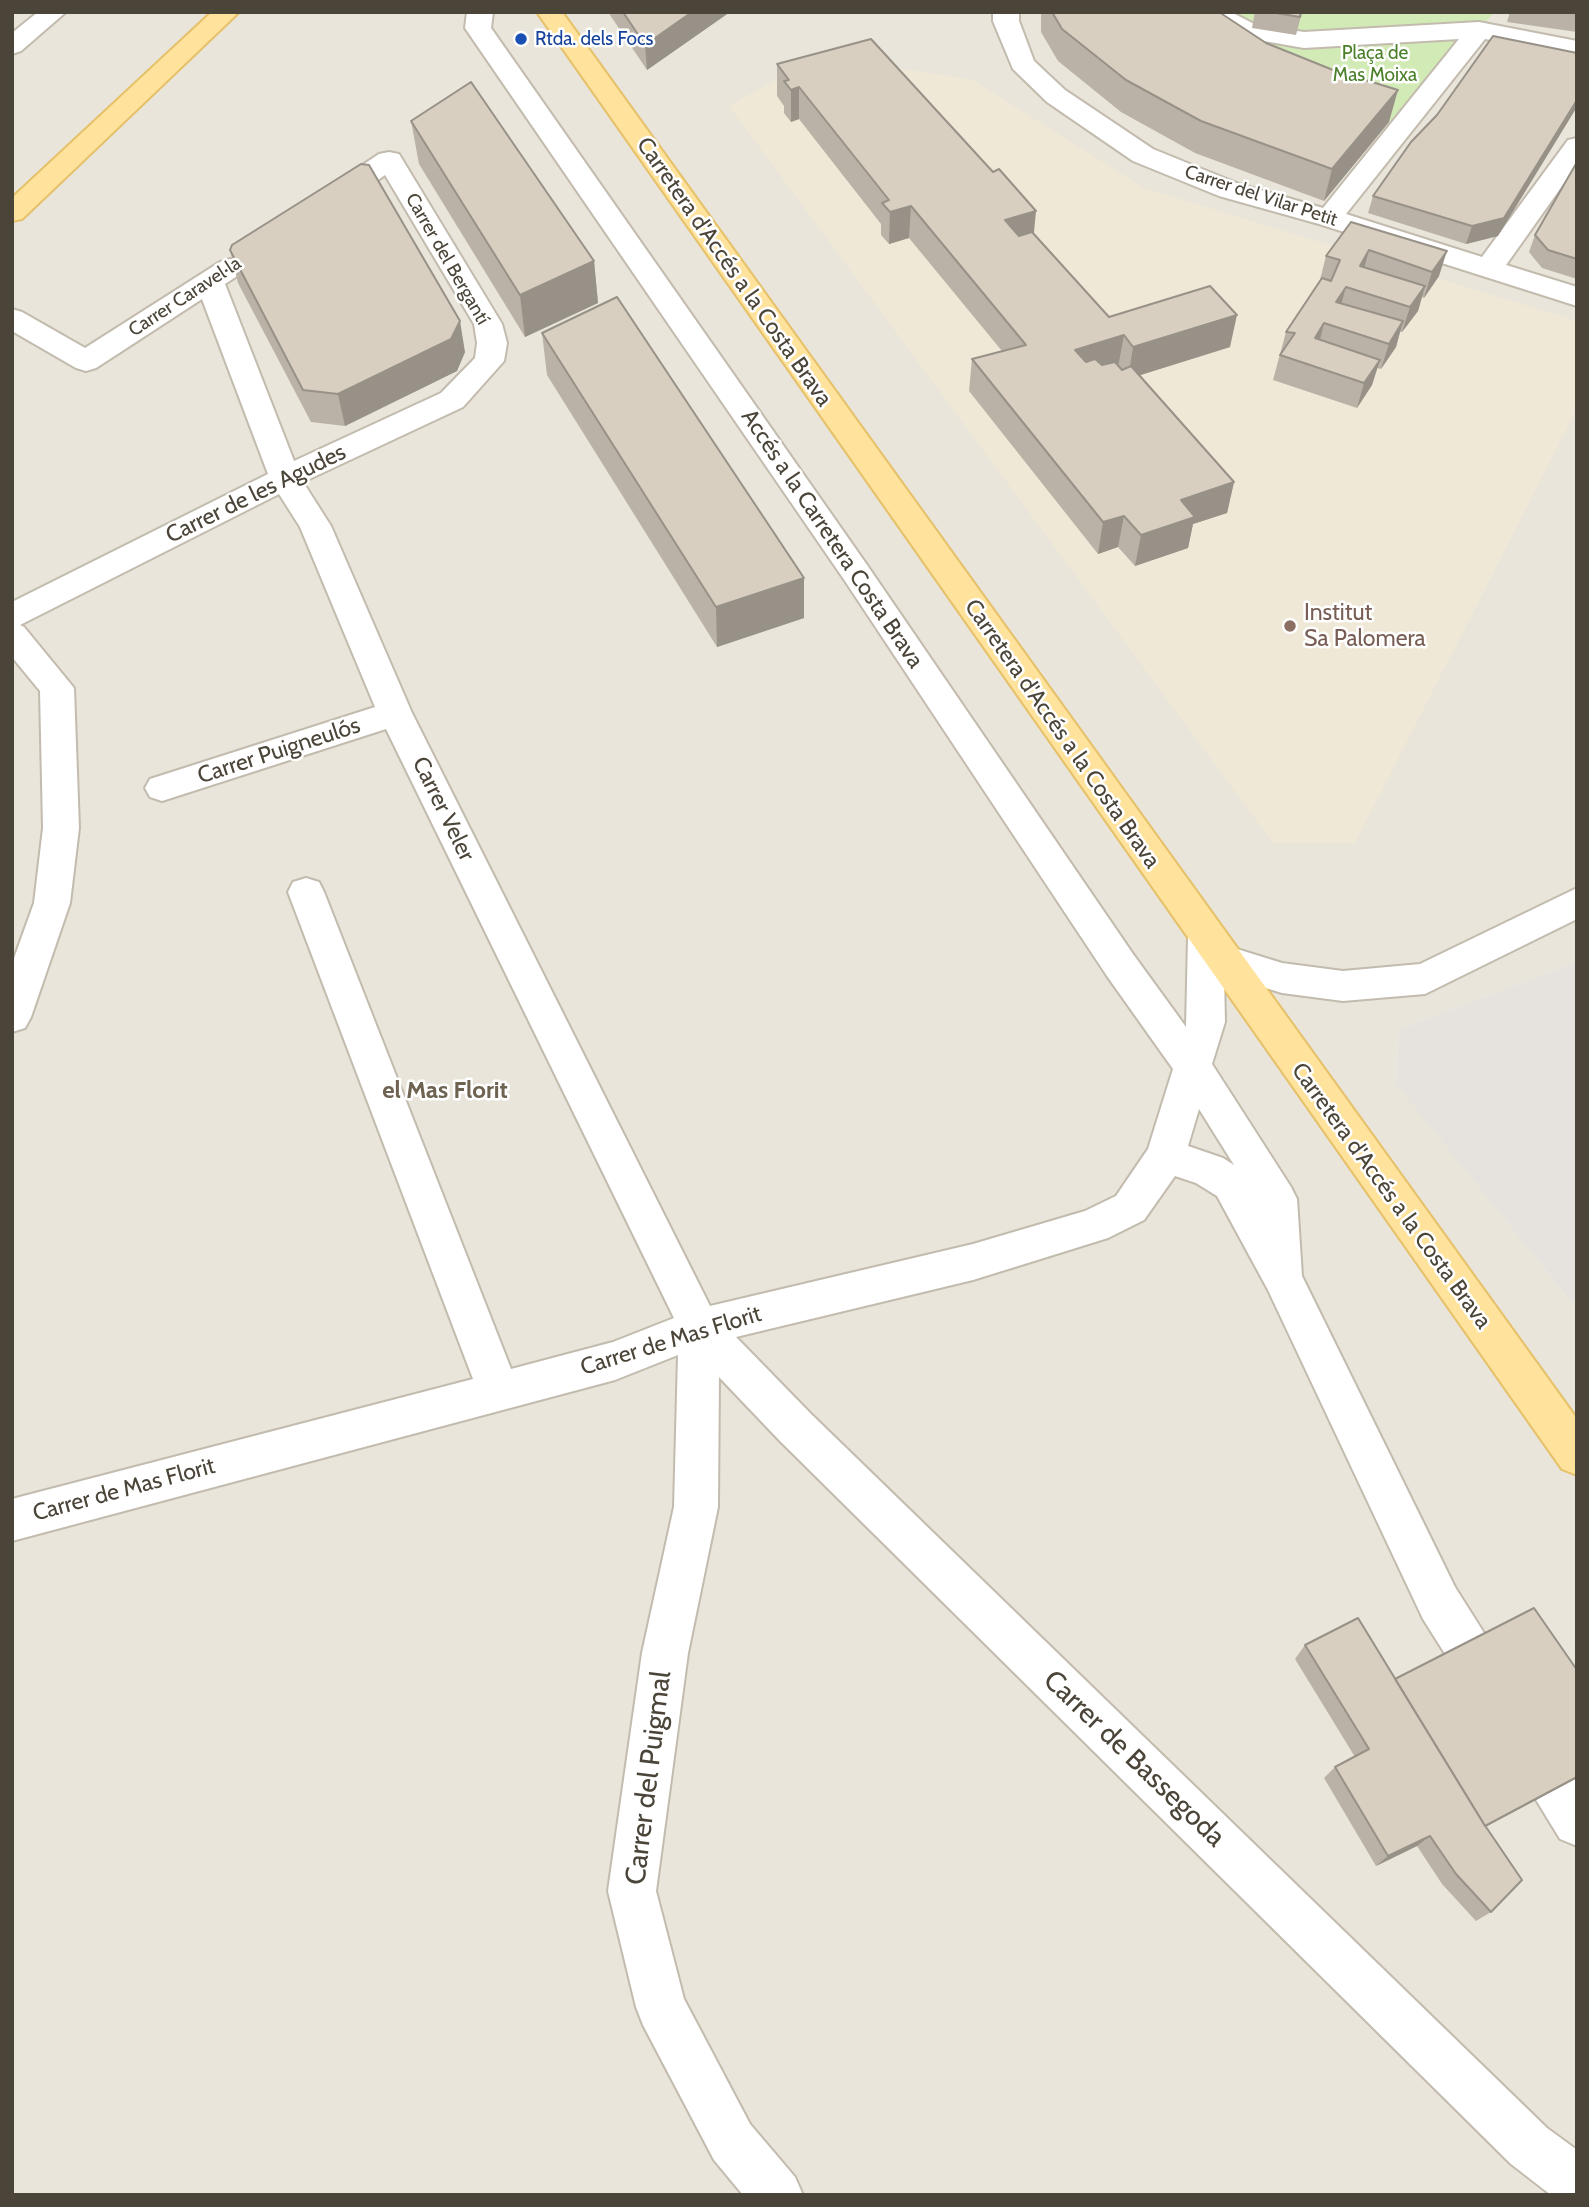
<!DOCTYPE html>
<meta charset="utf-8">
<style>
body{margin:0}
#map{position:relative;width:1589px;height:2207px;overflow:hidden;background:#f6f3ec;font-family:Cabin,sans-serif}
canvas{display:block}
.frame{position:absolute;inset:0;border:14px solid #4b4439;pointer-events:none}
</style>
<div id="map">
<canvas width="1589" height="2207"></canvas>
<div class="frame"></div>
</div>
<script>
const ctx = document.querySelector('canvas').getContext('2d');
ctx.lineJoin = 'round';
function fill(path, color) { ctx.fillStyle = color; ctx.fill(path, 'evenodd'); }
function trace(path, color, width, dash) { ctx.strokeStyle = color; ctx.lineWidth = width; ctx.lineCap = dash ? 'butt' : 'round'; ctx.setLineDash(dash || []); ctx.stroke(path); }
function write(font, color, halo, rows, align = 'center') {
  ctx.font = font + ' Cabin,sans-serif'; ctx.lineWidth = 5; ctx.setLineDash([]); ctx.textBaseline = 'middle'; ctx.strokeStyle = halo; ctx.fillStyle = color; for (const [text, x, y, turn = 0] of rows) {
    ctx.save(); ctx.translate(x, y); ctx.rotate((+turn || 0) * Math.PI / 180); ctx.textAlign = isNaN(turn) ? turn : align; if (halo) ctx.strokeText(text, 0, 0); ctx.fillText(text, 0, 0); ctx.restore();
  }
}
fill(new Path2D(`
 M12,12h1565v950l-178,67 -3,54 181,226v886h-1565z`), '#eae5da');
fill(new Path2D(`
 M1577,962v347l-181,-225 3,-55z`), '#e6e2dd');
fill(new Path2D(`
 M847,60l126,20 171,108 433,133v88l-222,434h-82l-544,-737 69,-38z`), '#efe8d6');
fill(new Path2D(`
 M1100,12h395l-106,110 -63,-20z`), '#d2eab5');
const minor = new Path2D(`
 M38,12h28l-45,39 -9,3v-21z
 M467,12h26l-2,16 376,537 266,389 53,73 2,-90 5,-10 13,-5 13,5 5,10v8l58,18 61,8 77,-7 157,-76v31l-152,75 -82,7 -61,-8 -58,-18 1,47 -13,42 79,123 6,12 5,77 153,311 53,84 7,16 -7,16 -16,7 -16,-7 -53,-84 -155,-329 -51,-94 -21,-13 -21,-7 -31,44 -36,18 -135,42 -237,57 74,76 737,715 30,22v45h-26l-40,-31 -731,-723 -61,-64 -1,130 -30,146 -32,238 28,108 66,125 45,53 8,18h-60l-29,-35 -71,-135 -7,-18 -28,-116 34,-238 32,-146 4,-152 -63,25 -603,161v-42l461,-120 -185,-487 5,-10 13,-4 13,4 5,10 187,477 102,-27 61,-24 -288,-589 -224,72 -12,-4 -5,-9 5,-9 225,-72 -75,-180 -21,-33 -259,131 4,2 50,61 5,140 -9,75 -39,114 -6,11 -13,4v-68l22,-61 9,-75 -3,-137 -28,-34v-55l256,-128 -66,-175 -106,69 -10,3 -10,-3 -64,-37v-22l10,3 63,36 135,-86 10,-3 10,3 4,6 -4,6 -15,10 69,177 147,-68 34,-35 2,-15 -3,-19 -89,-149c-19,13 -42,37 -66,31l-4,-6 4,-6 60,-40 10,-2 10,2 103,170 5,19 -3,18 -41,46 -160,75 28,44 81,187 298,593 263,-62 112,-33 31,-15 32,-47 25,-80 -66,-93 -262,-395 -380,-553zM1199,1109l35,56 -11,-7 -35,-12z
 M993,12h26v9l15,40 31,29 88,59 86,35 84,24 136,-169 -155,9 -63,-11 -39,-20 -3,-5h32l25,13 48,7 175,-10 98,19v16l-92,-18 -139,175 136,43 86,-117 9,-2v27l-71,100 71,22v19l-258,-82 -100,-28 -86,-35 -86,-59 -34,-33 -20,-48z
 M1527,1720l16,7 34,52v67l-17,-7 -49,-80 -7,-16 7,-16z`);
const major = new Path2D(`
 M212,12h27l-217,207 -10,2v-23z
 M537,12h25l1015,1407v56l-15,-6z`);
trace(minor, '#c2bbae', 4);
trace(major, '#e6c16a', 4);
fill(minor, '#fff');
fill(major, '#ffe39c');
fill(new Path2D(`
 M608,12h122l-83,58z
 M1041,12h178l170,110 -65,79 -129,-48 -74,-41 -63,-51 -17,-29z
 M1255,12h47l-6,23 -44,-7z
 M1510,12h67v20l-70,-10z
 M777,64l257,170 75,83 121,30 -90,28 94,107 -7,31 -34,11 -5,24 -53,18 -17,-19 -20,7 -129,-163 3,-32 30,-8 -93,-113 -20,6 -8,-9v-11l-82,-105 -8,3 -7,-9v-7l-7,-10z
 M411,121l183,140 4,42 -73,34 -106,-173z
 M1411,142l87,94 -32,8 -98,-31 5,-17z
 M1577,162v117l-35,-11 -13,-16 6,-17z
 M1351,222l88,54 -15,22 -2,-1 -4,14 -16,21h-2l-4,15 -15,22 -4,-1 -5,17 -15,23 -84,-28 13,-48 34,-52 6,-24z
 M230,250l235,102 -8,19 -112,55 -34,-4 -73,-139z
 M542,333l262,245v40l-87,29 -170,-272z
 M1305,1645l180,181 6,86 -15,9 -34,-37 -25,-38 -41,20 -52,-88 11,-11 20,-10 -60,-98z`), '#bab2a6');
fill(new Path2D(`
 M692,12h38l-83,58 -2,-25z
 M799,87v32l-8,3v-32z
 M1398,90l-9,32 -65,79 8,-32z
 M1577,100v7l-79,129 -32,8 6,-18z
 M911,206l-2,32 -20,6 1,-32z
 M1036,211l-3,32 -32,9 4,-32z
 M1369,250l-7,26 -9,16 7,-26z
 M1447,251l-8,25 -15,22 8,-26z
 M594,261l4,42 -73,34 -5,-42z
 M1425,286l-7,25 -16,21 8,-25z
 M1346,287l-7,25 -10,15 7,-25z
 M1237,315l-7,32 -102,32 5,-32z
 M460,321l5,31 -8,19 -112,55 -7,-32z
 M1403,321l-7,26 -15,22 8,-25z
 M1324,323l-6,25 -3,-10z
 M1124,335l-6,32 -47,15 4,-32z
 M1380,360l-8,25 -15,23 7,-25z
 M1234,482l-7,31 -34,11 -5,24 -53,18 6,-31 40,-35z
 M1124,516l-6,31 -20,7 5,-32z
 M804,578v40l-87,29 -1,-40z
 M1577,1777v1l-107,57 5,-4z
 M1430,1836l-13,10 -41,20 12,-10z`), '#979187');
const building = new Path2D(`
 M623,12h69l-47,33z
 M1052,12h167l47,31 67,27 65,20 -66,79 -131,-48 -75,-41 -64,-51z
 M1270,12h31l-1,5z
 M1493,36l84,17v47l-73,118 -32,8 -99,-30 38,-54 26,-27z
 M871,39l122,133 6,-3 37,42 -31,9 14,16 13,-4 77,85 101,-31 27,29 -104,32 -9,-12 -49,15 11,12 9,-3 7,6 13,-3 7,8 9,-4 103,116 -53,18 14,17 -54,18 -17,-19 -21,6 -131,-163 54,-14 -115,-139 -21,6 -8,-9 7,-3 -90,-113 -8,3 -7,-9 5,-1 -12,-16z
 M471,82l123,179 -74,34 -109,-174z
 M1577,162v97l-29,-9 -13,-15z
 M361,164l8,1 91,156 -9,18 -113,55 -35,-4 -73,-140 2,-5z
 M1351,222l96,29 -15,21 -63,-22 -9,16 65,20 -15,21 -64,-20 -10,15 67,19 -14,23 -65,-21 -9,15 65,22 -16,23 -84,-28 15,-22 -9,-1 36,-54 9,3 9,-21 -14,-4z
 M617,297l187,281 -88,29 -174,-274z
 M1534,1608l43,62v107l-92,49 -90,-147z
 M1358,1618l126,206 38,56 -31,32 -35,-38 -26,-38 -42,20 -53,-89 34,-18 -64,-104z`);
fill(building, '#d8cfc1');
trace(building, '#979187', 2);
for (const [x, y, r, color] of [
 [521,39,7,"#1a4fb4"],
 [1290,626,7,"#8d6e63"]
]) { const dot = new Path2D(); dot.arc(x, y, r, 0, 2 * Math.PI); ctx.fillStyle = color; ctx.fill(dot); trace(dot, '#fff', 2.5); }
write('19px', '#164399', '#fff', [
 ["Rtda. dels Focs",535,39]
], 'left');
write('19px', '#4a7f2a', '#fff', [
 ["Plaça de",1375,53],
 ["Mas Moixa",1375,75]
]);
write('19px', '#4b4439', '#fff', [
 ["Carrer del Vilar Petit",1261,196,18],
 ["Carrer del Bergantí",447,259,60],
 ["Carrer Caravel·la",185,297,-33]
]);
write('23px', '#4b4439', '#fff', [
 ["Carretera d'Accés a la Costa Brava",734,272,55],
 ["Carrer de les Agudes",256,494,-26],
 ["Accés a la Carretera Costa Brava",832,539,56],
 ["Carretera d'Accés a la Costa Brava",1062,734,55],
 ["Carrer Puigneulós",279,751,-18],
 ["Carrer Veler",443,809,64],
 ["Carretera d'Accés a la Costa Brava",1391,1196,54],
 ["Carrer de Mas Florit",671,1341,-17],
 ["Carrer de Mas Florit",124,1490,-15]
]);
write('23px', '#785e54', '#fff', [
 ["Institut",1304,613],
 ["Sa Palomera",1304,639]
], 'left');
write('bold 24px', '#6e6250', '#fff', [
 ["el Mas Florit",445,1091]
]);
write('28px', '#4b4439', '#fff', [
 ["Carrer de Bassegoda",1134,1759,44],
 ["Carrer del Puigmal",649,1778,-83]
]);
</script>
